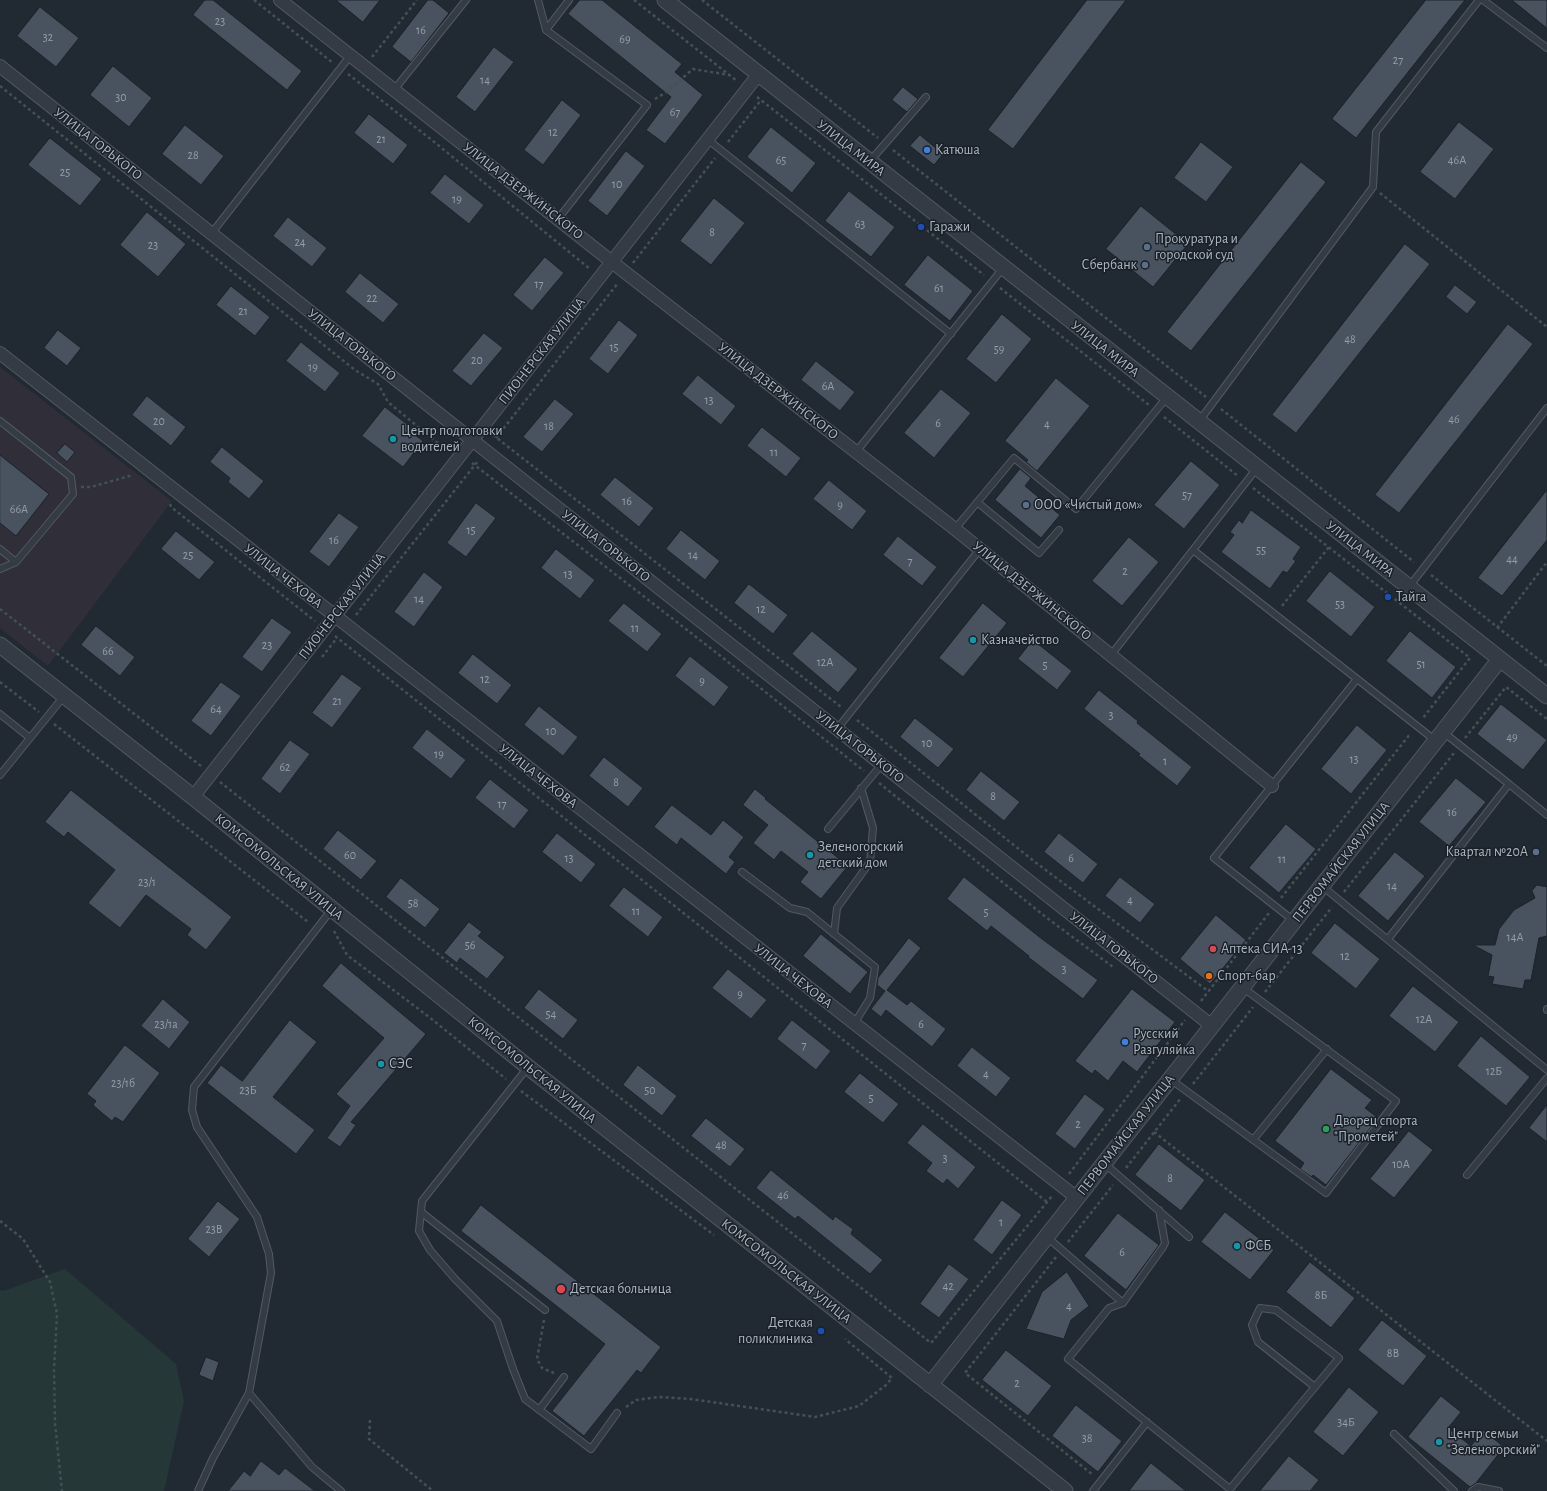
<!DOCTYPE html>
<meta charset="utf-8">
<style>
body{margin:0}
canvas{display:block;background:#212933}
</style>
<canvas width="1547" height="1491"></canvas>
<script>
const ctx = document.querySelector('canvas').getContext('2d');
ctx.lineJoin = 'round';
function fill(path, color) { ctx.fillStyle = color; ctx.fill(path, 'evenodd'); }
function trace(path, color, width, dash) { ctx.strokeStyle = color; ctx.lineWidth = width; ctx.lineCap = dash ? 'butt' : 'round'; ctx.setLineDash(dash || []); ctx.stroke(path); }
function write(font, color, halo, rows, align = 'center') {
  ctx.font = font + ' "Alegreya Sans",sans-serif'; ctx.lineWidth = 3; ctx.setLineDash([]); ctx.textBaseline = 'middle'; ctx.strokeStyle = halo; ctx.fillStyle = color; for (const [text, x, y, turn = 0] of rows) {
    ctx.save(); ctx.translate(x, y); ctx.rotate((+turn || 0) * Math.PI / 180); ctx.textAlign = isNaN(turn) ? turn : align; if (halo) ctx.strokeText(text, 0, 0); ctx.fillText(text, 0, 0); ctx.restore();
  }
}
fill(new Path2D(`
 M0,367l172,134 -124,165 -48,-38z`), '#2f2e39');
fill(new Path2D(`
 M65,1269l111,95 8,37 -20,90h-164v-201l3,1z`), '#253736');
const building = new Path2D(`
 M205,0h8l89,71 -15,19 -94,-75z
 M336,0h44l-17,22z
 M428,0h5l16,13 -38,49 -19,-15z
 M580,0h22l80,64 -7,8 28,23 -38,49 -19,-14 25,-33 -103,-83z
 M1087,0h39l-113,149 -25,-19z
 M1426,0h39l-109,138 -24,-19z
 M1512,0h35v28z
 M40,7l39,31 -23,29 -39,-31z
 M494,47l20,15 -39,50 -19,-15z
 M113,66l39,32 -23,29 -39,-32z
 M903,87l15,12 -11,13 -15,-12z
 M562,100l19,15 -38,50 -19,-15z
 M369,114l39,31 -15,19 -39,-31z
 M1459,122l35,27 -39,50 -35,-27z
 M185,125l39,31 -23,29 -39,-31z
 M771,127l45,36 -24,30 -45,-36z
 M920,135l23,19 -9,11 -24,-19z
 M50,138l52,41 -22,27 -52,-41z
 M1201,142l32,25 -27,35 -32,-24z
 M626,151l19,15 -38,50 -19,-15z
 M1301,162l25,20 -135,169 -24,-19z
 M445,174l39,31 -15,19 -39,-31z
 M849,191l46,36 -24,30 -46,-36z
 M714,198l31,25 -34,42 -31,-24z
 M1141,206l47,38 -35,43 -47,-38z
 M147,212l39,32 -28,33 -38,-32z
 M288,217l39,31 -15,19 -39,-31z
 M1405,244l25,20 -134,169 -24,-18z
 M928,255l45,36 -23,30 -46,-36z
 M545,257l19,16 -32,38 -19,-16z
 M360,273l39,31 -16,19 -38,-31z
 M1455,285l22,17 -10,12 -21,-17z
 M231,286l39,31 -15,19 -39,-31z
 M1002,314l30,25 -36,44 -30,-24z
 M619,320l19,15 -30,39 -19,-15z
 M1508,324l25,20 -134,169 -24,-18z
 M58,330l23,18 -14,18 -23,-18z
 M484,333l19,15 -32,38 -19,-15z
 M301,342l39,31 -15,19 -39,-31z
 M816,361l39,31 -15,19 -39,-31z
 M698,375l38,31 -15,19 -39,-31z
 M1056,378l34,28 -53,65 -11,-9 2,-2 -23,-19z
 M941,389l30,24 -37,45 -30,-25z
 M147,396l39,31 -15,19 -39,-31z
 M555,399l19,15 -32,38 -19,-15z
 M385,407l32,25 -2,3 8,6 -20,26 -41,-31z
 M762,427l39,31 -15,19 -39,-31z
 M65,444l10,8 -8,10 -10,-9z
 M222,447l42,34 -15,18 -21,-17 2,-4 -20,-16z
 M0,455l49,39 -33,42 -16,-13z
 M1191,461l29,24 -36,44 -30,-24z
 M1020,469l11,9 -6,8 35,29 -19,23 -46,-38z
 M615,477l39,31 -15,19 -39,-32z
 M829,480l38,31 -15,19 -39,-31z
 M1547,490v50l-45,56 -24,-18z
 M476,503l20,15 -30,39 -19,-14z
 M1251,510l50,37 -8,12 3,2 -9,12 -4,-2 -13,18 -49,-37 13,-17 -4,-3 9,-12 3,3z
 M339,513l20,14 -30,40 -20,-15z
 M681,530l39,31 -15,19 -39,-31z
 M176,531l39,31 -16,18 -38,-31z
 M898,536l39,31 -15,19 -39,-31z
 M1129,537l30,25 -37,44 -30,-25z
 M556,549l39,31 -15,19 -39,-31z
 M1330,571l45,36 -24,30 -45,-36z
 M424,572l19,15 -29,40 -20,-15z
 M749,584l39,31 -15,19 -39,-31z
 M624,603l38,31 -15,18 -39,-31z
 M983,603l24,20 -44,54 -24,-19z
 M272,618l20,14 -30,40 -20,-15z
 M96,626l39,31 -15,19 -39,-31z
 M812,631l46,38 -20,24 -46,-39z
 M1410,631l46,36 -24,31 -46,-37z
 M1033,640l39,31 -15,19 -39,-31z
 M473,654l39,31 -15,19 -39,-31z
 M690,656l39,31 -15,20 -39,-31z
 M342,674l20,14 -30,40 -20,-15z
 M221,682l20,14 -30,40 -20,-15z
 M1099,690l39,31 -1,2 55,44 -15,19 -39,-31 2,-1 -56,-45z
 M1501,704l46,36 -24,30 -46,-36z
 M539,706l39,31 -15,19 -39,-31z
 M915,718l39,31 -16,19 -38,-31z
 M1357,725l30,25 -36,44 -30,-25z
 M427,729l39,31 -15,19 -39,-31z
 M290,740l20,14 -30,40 -19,-15z
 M604,757l39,31 -15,19 -39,-31z
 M981,771l39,31 -16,19 -38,-31z
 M1456,778l30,24 -37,44 -30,-24z
 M490,779l39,31 -15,19 -39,-31z
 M755,789l11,9 -1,1 83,67 -27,33 -21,-17 8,-10 -27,-21 -7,9 -21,-17 15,-18 -25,-20z
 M71,790l161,127 -26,33 -19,-15 4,-6 -45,-34 -26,33 -32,-25 27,-33 -47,-38 -4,5 -19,-15z
 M672,805l39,30 12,-15 21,17 -15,20 6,5 -9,12 -45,-36 -4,7 -23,-18z
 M1286,824l30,25 -37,44 -30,-25z
 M338,830l39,31 -16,19 -38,-31z
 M557,833l39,31 -15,19 -39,-31z
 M1059,833l39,31 -15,19 -39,-31z
 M1395,852l30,24 -37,45 -30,-25z
 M964,877l78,62 56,41 -15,19 -55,-42 1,-1 -38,-30 -4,5 -40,-32z
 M1120,877l35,27 -15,19 -35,-27z
 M401,878l39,31 -15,19 -39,-31z
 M1537,885l10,2v49l-8,2 -8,42h-6l-2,9 -31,-5 2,-7 -6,-1 4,-21 -19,-10h22l4,-16 15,-19 21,-12 -3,-7z
 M624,887l39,30 -15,20 -39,-31z
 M1216,915l30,25 -36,44 -30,-25z
 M469,922l13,10 -4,4 27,21 -18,22 -27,-21 -3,5 -13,-10z
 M1335,923l45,36 -24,30 -45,-36z
 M821,934l47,38 -18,22 -47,-38z
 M909,938l12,10 -34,42 20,15 4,-4 35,28 -14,18 -46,-37 -5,7 -10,-8 14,-18 -8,-6 1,-7z
 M341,963l85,71 -75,88 5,3 -16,22 -13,-9 23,-32 -14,-12 48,-56 -62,-52z
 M728,969l39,31 -16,19 -39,-31z
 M1413,986l46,36 -24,30 -46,-36z
 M539,989l39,31 -15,19 -39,-31z
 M1132,989l43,33 -38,50 -14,-11 -15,20 -13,-11 -3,4 -17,-13z
 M163,999l27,23 -21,27 -28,-23z
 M290,1020l27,22 -44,55 42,33 -19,24 -89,-71 14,-18 21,16z
 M792,1020l39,31 -15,19 -39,-31z
 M1481,1036l49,41 -24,29 -49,-40z
 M125,1045l35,28 -37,49 -8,-5 -3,4 -10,-8 -9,-8 3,-4 -9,-7z
 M972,1047l39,31 -15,19 -39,-31z
 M638,1065l39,31 -15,20 -39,-31z
 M1331,1069l41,31 -7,8 13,10 -52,67 -13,-10 -1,2 -12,-8 4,-6 -29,-22z
 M860,1073l39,31 -16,19 -39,-31z
 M1085,1094l20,15 -30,40 -20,-15z
 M1547,1105v37l-18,-14z
 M706,1118l39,31 -15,18 -39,-31z
 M923,1124l53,43 -18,22 -11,-10 -4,5 -17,-13 6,-8 -25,-20z
 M1409,1131l24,19 -39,48 -24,-19z
 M1159,1144l46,36 -24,31 -46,-36z
 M771,1170l62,50 2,-4 18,13 -2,5 32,26 -13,14 -72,-58 -3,3 -39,-31z
 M1002,1200l20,15 -30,40 -19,-15z
 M218,1201l22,18 -31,38 -21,-18z
 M481,1205l180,142 -20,26 -4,-3 -53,66 -32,-25 53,-67 -144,-113z
 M1225,1212l49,38 -24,30 -49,-38z
 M1118,1213l41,32 -33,45 -42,-34z
 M1310,1262l45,36 -24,30 -45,-36z
 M949,1264l20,15 -30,39 -19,-14z
 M1067,1272l22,34 -18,14 -7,19 -38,-10 16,-37z
 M1382,1320l45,36 -24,30 -45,-36z
 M1006,1350l46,36 -24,30 -46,-36z
 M206,1357l13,5 -6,19 -14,-6z
 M1349,1387l30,25 -36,44 -30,-24z
 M1441,1396l20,16 -13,16 23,18 12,-16 21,17 -28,36 -6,4 -62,-50z
 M1076,1405l46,36 -24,31 -46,-36z
 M1289,1456l30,24 -9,11h-50z
 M261,1461l18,14 6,-7 30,23h-87l16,-20 6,5z
 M1151,1463l35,28h-57z`);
fill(building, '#49535f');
trace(building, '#1b222a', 1);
const service = new Path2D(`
 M538,0l8,30 101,75 -89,114
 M1483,0l64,48
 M546,30l23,-30
 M394,90l72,-90
 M707,139l244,195
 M870,161l56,-64
 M211,234l139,-178
 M1200,420l173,-233 3,-55 103,-132
 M0,421l71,56 2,17 -57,68 -16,7
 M856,452l147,-184
 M977,502l62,51 20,-23
 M955,529l59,-71 62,51 91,-112
 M0,549l16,13
 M1193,550l243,191
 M1409,587l138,-179
 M1111,655l146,-187
 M0,714l30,24
 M837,729l143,-180
 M1443,732l66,52
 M0,775l64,-79
 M828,829l54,-65
 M742,872l48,36 17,4 68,55 -5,31 -16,26
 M1322,886l225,184
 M1294,921l-80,-63 143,-179
 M834,934l3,-26 33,-46 3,-34 -12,-40
 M1388,939l121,-155 38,31
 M1547,1010v-1
 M528,1067l-106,134 -3,30 11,19 25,29 42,42 16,48 12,30 66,50 26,-36
 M1170,1079l156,114 70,-92 -154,-114
 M1253,1140l74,-91
 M1104,1163l85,74
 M1467,1175l80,-97
 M421,1212l124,98
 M1047,1237l76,66 40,-56 2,-4 -6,-33
 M1123,1303l-14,5 -41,51 162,130 109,-131 -63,-48 -16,-2 -8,17 6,17 57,45
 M249,1393l63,74 29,24
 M539,1410l25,-33
 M1394,1434l60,57
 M198,1491l15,-33 36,-65 22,-120 -2,-19 -12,-37 -60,-90 -5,-17 2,-23 138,-178
 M1093,1491l54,-69
 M1472,1491l6,-4 21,4`);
const minor = new Path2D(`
 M280,0l346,273 329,256 317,257
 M0,66l1212,960
 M0,353l1077,845
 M193,797l565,-722`);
const tertiary = new Path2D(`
 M665,0l882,696
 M0,645l193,152 335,270 537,424
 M930,1385l570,-726`);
trace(service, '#515962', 8);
trace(minor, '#515962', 14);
trace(tertiary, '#515962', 17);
trace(new Path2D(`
 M254,0l79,63
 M634,0l103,81
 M702,0l176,138
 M372,57l45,-57
 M348,74l85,67 157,128
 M0,86l355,284 23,14 10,18 52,43h12
 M757,97l227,178
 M655,99l10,-6 28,-24 36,6
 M728,142l33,-42
 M893,150l313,247
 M1380,193l167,134
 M633,263l82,-105
 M1000,288l149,117
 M1221,409l193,153
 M1164,417l74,59
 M493,435l348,272
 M496,438l122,-155
 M472,463l246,191 146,117
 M81,487h10l42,-12
 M1253,488l217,170 -47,60
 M170,504l1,3 144,114
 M1431,575l116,91
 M1282,606l47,-59
 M0,609l201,157
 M356,615l122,-154
 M1497,628l50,-66
 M335,636l712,566
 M322,657l15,-19
 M0,682l39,30
 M857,720l178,142 173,129
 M54,724l254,198
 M1465,738l41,-51 41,32
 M220,782l711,561 121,-147
 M879,783l168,135 66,49
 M1344,892l110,-139
 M1281,898l129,-164
 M334,931l13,24 82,62 77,62
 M1265,992l67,-85
 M1201,1001l68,-88
 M1193,1084l60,-77
 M521,1091l193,144
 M1154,1132l393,309
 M1126,1168l55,-70
 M1069,1174l116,-154
 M0,1221l23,18 27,43 7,32 -3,55 1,54 7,68
 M1068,1242l45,-57
 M1056,1257l-91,116 128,102
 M544,1320l-7,39 5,9 12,5
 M626,1407l10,-7 23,-3 32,2 124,18 44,-11 27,-21 6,-7 -47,-39
 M370,1420l-1,19 64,52`), '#425254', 2.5, [3, 3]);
trace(service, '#343b44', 6);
trace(minor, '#343b44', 12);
trace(tertiary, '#343b44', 15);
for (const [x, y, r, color] of [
 [927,150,4,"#3f7fe0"],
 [921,227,4,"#1a4fb4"],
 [1147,247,4,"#5c6f8a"],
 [1145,265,4,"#5c6f8a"],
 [393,439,4,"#0f9aa8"],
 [1026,505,4,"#5c6f8a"],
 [1388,597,4,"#1a4fb4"],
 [973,640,4,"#0f9aa8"],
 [1536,852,4,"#5c6f8a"],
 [810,855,4,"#0f9aa8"],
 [1213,949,4,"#e0444e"],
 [1209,976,4,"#e8710a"],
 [1125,1042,4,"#3f7fe0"],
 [381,1064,4,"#0f9aa8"],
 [1326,1129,4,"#2e9e5b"],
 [1237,1246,4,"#0f9aa8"],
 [561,1289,5,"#e0444e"],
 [821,1331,4,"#1a4fb4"],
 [1439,1442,4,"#0f9aa8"]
]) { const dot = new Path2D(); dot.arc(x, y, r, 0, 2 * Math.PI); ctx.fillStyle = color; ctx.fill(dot); trace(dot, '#192028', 1.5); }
write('12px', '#959da8', null, [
 ["23",220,21],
 ["16",421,30],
 ["32",48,37],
 ["69",625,39],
 ["27",1398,60],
 ["14",485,80],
 ["30",121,97],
 ["67",675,112],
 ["12",553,132],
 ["21",381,139],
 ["28",193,155],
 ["65",781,160],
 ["46А",1457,160],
 ["25",65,172],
 ["10",617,184],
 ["19",457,199],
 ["63",860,224],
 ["8",712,232],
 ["24",300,242],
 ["23",153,245],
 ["17",539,284],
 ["61",939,288],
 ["22",372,298],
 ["21",243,311],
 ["48",1350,339],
 ["15",614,347],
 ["59",999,349],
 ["20",477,360],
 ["19",313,367],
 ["6А",828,386],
 ["13",709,400],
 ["46",1454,419],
 ["20",159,421],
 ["6",938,423],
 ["4",1047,424],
 ["18",549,426],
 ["11",774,452],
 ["57",1187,495],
 ["16",627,501],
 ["9",840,505],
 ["66А",19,509],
 ["15",471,530],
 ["16",334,540],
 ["55",1261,550],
 ["25",188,555],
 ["14",693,555],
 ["44",1512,559],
 ["7",910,561],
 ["2",1125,571],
 ["13",568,574],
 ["14",419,599],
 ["53",1340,604],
 ["12",761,609],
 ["11",635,628],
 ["23",267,645],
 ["66",108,651],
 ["12А",825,662],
 ["51",1421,664],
 ["5",1045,665],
 ["12",485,679],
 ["9",702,681],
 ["21",337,701],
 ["64",216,709],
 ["3",1111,715],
 ["10",551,731],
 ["49",1512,737],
 ["10",927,743],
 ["19",439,754],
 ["13",1354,759],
 ["1",1165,761],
 ["62",285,767],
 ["8",616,782],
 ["8",993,796],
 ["17",502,804],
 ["16",1452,812],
 ["60",350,855],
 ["13",569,858],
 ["6",1071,858],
 ["11",1282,859],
 ["23/1",147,882],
 ["14",1392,886],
 ["4",1130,900],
 ["58",413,903],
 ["11",636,911],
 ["5",986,912],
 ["14А",1515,937],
 ["56",470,945],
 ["12",1345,956],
 ["3",1064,969],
 ["9",740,994],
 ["54",551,1014],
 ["12А",1424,1019],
 ["23/1а",166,1024],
 ["6",921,1024],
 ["7",804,1045],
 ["12Б",1494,1071],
 ["4",986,1074],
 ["23/1б",123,1083],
 ["23Б",248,1090],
 ["50",650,1090],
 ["5",871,1098],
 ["2",1078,1124],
 ["48",721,1145],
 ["3",945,1158],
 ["10А",1401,1164],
 ["8",1170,1178],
 ["46",783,1195],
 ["1",1001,1222],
 ["23В",214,1229],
 ["6",1122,1252],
 ["42",948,1286],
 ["8Б",1321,1295],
 ["4",1069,1306],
 ["8В",1393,1353],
 ["2",1017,1383],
 ["34Б",1346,1422],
 ["38",1087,1438]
]);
write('14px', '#aeb6c1', '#192028', [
 ["УЛИЦА ГОРЬКОГО",98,144,38],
 ["УЛИЦА МИРА",851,148,38],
 ["УЛИЦА ДЗЕРЖИНСКОГО",523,191,38],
 ["УЛИЦА ГОРЬКОГО",352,345,38],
 ["УЛИЦА МИРА",1105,349,38],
 ["ПИОНЕРСКАЯ УЛИЦА",542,351,-52],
 ["УЛИЦА ДЗЕРЖИНСКОГО",778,391,38],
 ["УЛИЦА ГОРЬКОГО",606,546,38],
 ["УЛИЦА МИРА",1360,549,38],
 ["УЛИЦА ЧЕХОВА",283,576,38],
 ["УЛИЦА ДЗЕРЖИНСКОГО",1032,591,39],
 ["ПИОНЕРСКАЯ УЛИЦА",342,606,-52],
 ["УЛИЦА ГОРЬКОГО",860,747,38],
 ["УЛИЦА ЧЕХОВА",538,776,38],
 ["ПЕРВОМАЙСКАЯ УЛИЦА",1341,862,-52],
 ["КОМСОМОЛЬСКАЯ УЛИЦА",279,867,39],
 ["УЛИЦА ГОРЬКОГО",1114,948,38],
 ["УЛИЦА ЧЕХОВА",793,976,38],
 ["КОМСОМОЛЬСКАЯ УЛИЦА",532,1070,39],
 ["ПЕРВОМАЙСКАЯ УЛИЦА",1126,1135,-52],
 ["КОМСОМОЛЬСКАЯ УЛИЦА",786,1271,38]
]);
write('14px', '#aeb6c1', '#192028', [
 ["Катюша",935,150],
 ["Гаражи",929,227],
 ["Прокуратура и",1155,239],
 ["городской суд",1155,255],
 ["Сбербанк",1137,265,"right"],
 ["Центр подготовки",401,431],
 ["водителей",401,447],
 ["ООО «Чистый дом»",1034,505],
 ["Тайга",1396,597],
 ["Казначейство",981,640],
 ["Зеленогорский",818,847],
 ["детский дом",818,863],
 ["Квартал №20А",1528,852,"right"],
 ["Аптека СИА-13",1221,949],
 ["Спорт-бар",1217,976],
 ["Русский",1133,1034],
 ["Разгуляйка",1133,1050],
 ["СЭС",389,1064],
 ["Дворец спорта",1334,1121],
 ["\"Прометей\"",1334,1137],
 ["ФСБ",1245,1246],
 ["Детская больница",570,1289],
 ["Детская",813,1323,"right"],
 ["поликлиника",813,1339,"right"],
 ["Центр семьи",1447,1434],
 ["\"Зеленогорский\"",1447,1450]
], 'left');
</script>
